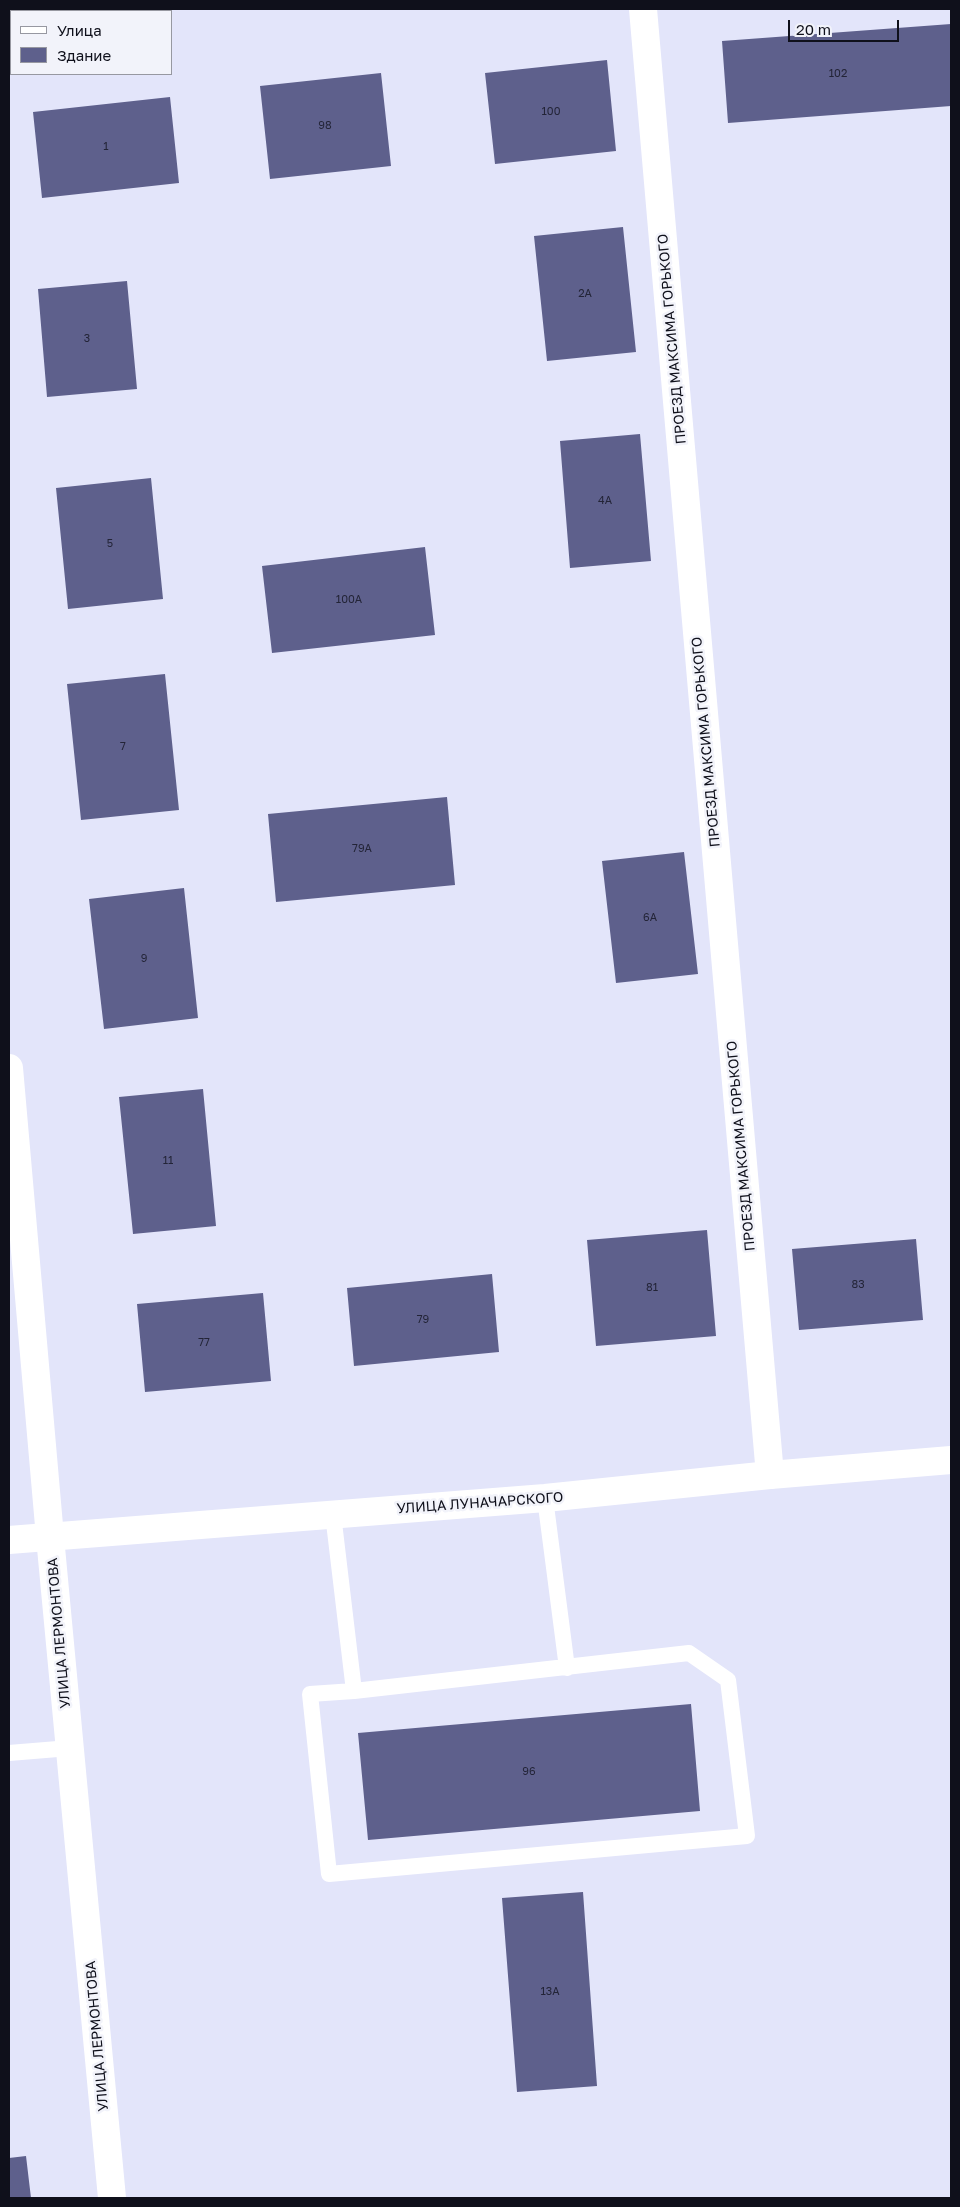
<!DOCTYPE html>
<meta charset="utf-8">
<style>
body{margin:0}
#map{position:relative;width:960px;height:2207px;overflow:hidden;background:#e3e5fa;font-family:"Golos Text",sans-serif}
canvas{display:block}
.frame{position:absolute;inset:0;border:10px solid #0f101b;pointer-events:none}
.legend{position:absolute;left:10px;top:10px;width:162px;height:65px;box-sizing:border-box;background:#f2f3fa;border:1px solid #9798a1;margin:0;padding:6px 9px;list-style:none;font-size:15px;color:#0f101b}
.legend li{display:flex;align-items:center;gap:10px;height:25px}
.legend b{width:25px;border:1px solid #9798a1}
.scale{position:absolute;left:788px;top:20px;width:111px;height:22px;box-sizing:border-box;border:2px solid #0f101b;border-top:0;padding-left:6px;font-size:15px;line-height:18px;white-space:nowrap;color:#0f101b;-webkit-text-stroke:4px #f2f3fa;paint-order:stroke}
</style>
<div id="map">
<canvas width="960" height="2207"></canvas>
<div class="frame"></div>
<ul class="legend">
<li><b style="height:6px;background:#fff"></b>Улица</li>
<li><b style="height:14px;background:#5e608c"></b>Здание</li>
</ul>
<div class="scale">20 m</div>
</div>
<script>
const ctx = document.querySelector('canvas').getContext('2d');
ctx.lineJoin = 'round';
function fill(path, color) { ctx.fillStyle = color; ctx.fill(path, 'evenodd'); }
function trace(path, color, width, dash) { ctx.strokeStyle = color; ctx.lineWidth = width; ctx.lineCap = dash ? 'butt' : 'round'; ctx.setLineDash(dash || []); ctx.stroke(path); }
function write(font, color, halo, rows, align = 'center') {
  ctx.font = font + ' "Golos Text",sans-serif'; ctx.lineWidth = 5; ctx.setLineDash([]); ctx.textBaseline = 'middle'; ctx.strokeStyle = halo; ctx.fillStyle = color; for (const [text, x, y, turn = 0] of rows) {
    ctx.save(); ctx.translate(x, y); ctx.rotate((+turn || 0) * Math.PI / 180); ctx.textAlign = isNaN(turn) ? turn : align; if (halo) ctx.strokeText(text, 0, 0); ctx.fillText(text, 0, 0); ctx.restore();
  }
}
fill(new Path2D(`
 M951,24v82l-223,17 -6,-82z
 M607,60l9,91 -121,13 -10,-91z
 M381,73l10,93 -121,13 -10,-93z
 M170,97l9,86 -137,15 -9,-86z
 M623,227l13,125 -89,9 -13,-125z
 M127,281l10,108 -90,8 -9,-108z
 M640,434l11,127 -81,7 -10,-127z
 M151,478l12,121 -95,10 -12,-121z
 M425,547l10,88 -163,18 -10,-87z
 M165,674l14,136 -98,10 -14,-136z
 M447,797l8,88 -179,17 -8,-88z
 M684,852l14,122 -82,9 -14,-122z
 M184,888l14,130 -94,11 -15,-130z
 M203,1089l13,137 -83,8 -14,-137z
 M707,1230l9,106 -120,10 -9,-106z
 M916,1239l7,81 -124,10 -7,-81z
 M492,1274l7,78 -145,14 -7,-78z
 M263,1293l8,88 -126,11 -8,-88z
 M691,1704l9,107 -332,29 -10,-107z
 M583,1892l14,194 -80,6 -15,-194z
 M26,2156l5,42h-22v-40z`), '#5e608c');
trace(new Path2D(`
 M545,1498l22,170
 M333,1514l21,177 -44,3 19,180 418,-38 -19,-156 -39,-27 -335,38
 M9,1753l61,-5`), '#fff', 16);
trace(new Path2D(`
 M643,9l127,1466
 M9,1068l41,469 62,661`), '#fff', 28);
trace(new Path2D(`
 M61,11l28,-2
 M9,16h2
 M9,1540l536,-42 225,-23 181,-15`), '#fff', 28);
write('11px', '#232437', null, [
 ["102",838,74],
 ["100",551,112],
 ["98",325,126],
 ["1",106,147],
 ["2А",585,294],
 ["3",87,339],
 ["4А",605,501],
 ["5",110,544],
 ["100А",349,600],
 ["7",123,747],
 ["79А",362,849],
 ["6А",650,918],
 ["9",144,959],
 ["11",168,1161],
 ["83",858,1285],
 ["81",652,1288],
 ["79",423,1320],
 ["77",204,1343],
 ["96",529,1772],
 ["13А",550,1992]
]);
write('14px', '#0f101b', '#f2f3fa', [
 ["ПРОЕЗД МАКСИМА ГОРЬКОГО",672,339,-95],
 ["ПРОЕЗД МАКСИМА ГОРЬКОГО",706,742,-95],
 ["ПРОЕЗД МАКСИМА ГОРЬКОГО",741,1146,-95],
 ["УЛИЦА ЛУНАЧАРСКОГО",480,1503,-4],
 ["УЛИЦА ЛЕРМОНТОВА",59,1633,-95],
 ["УЛИЦА ЛЕРМОНТОВА",97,2036,-95]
]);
</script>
